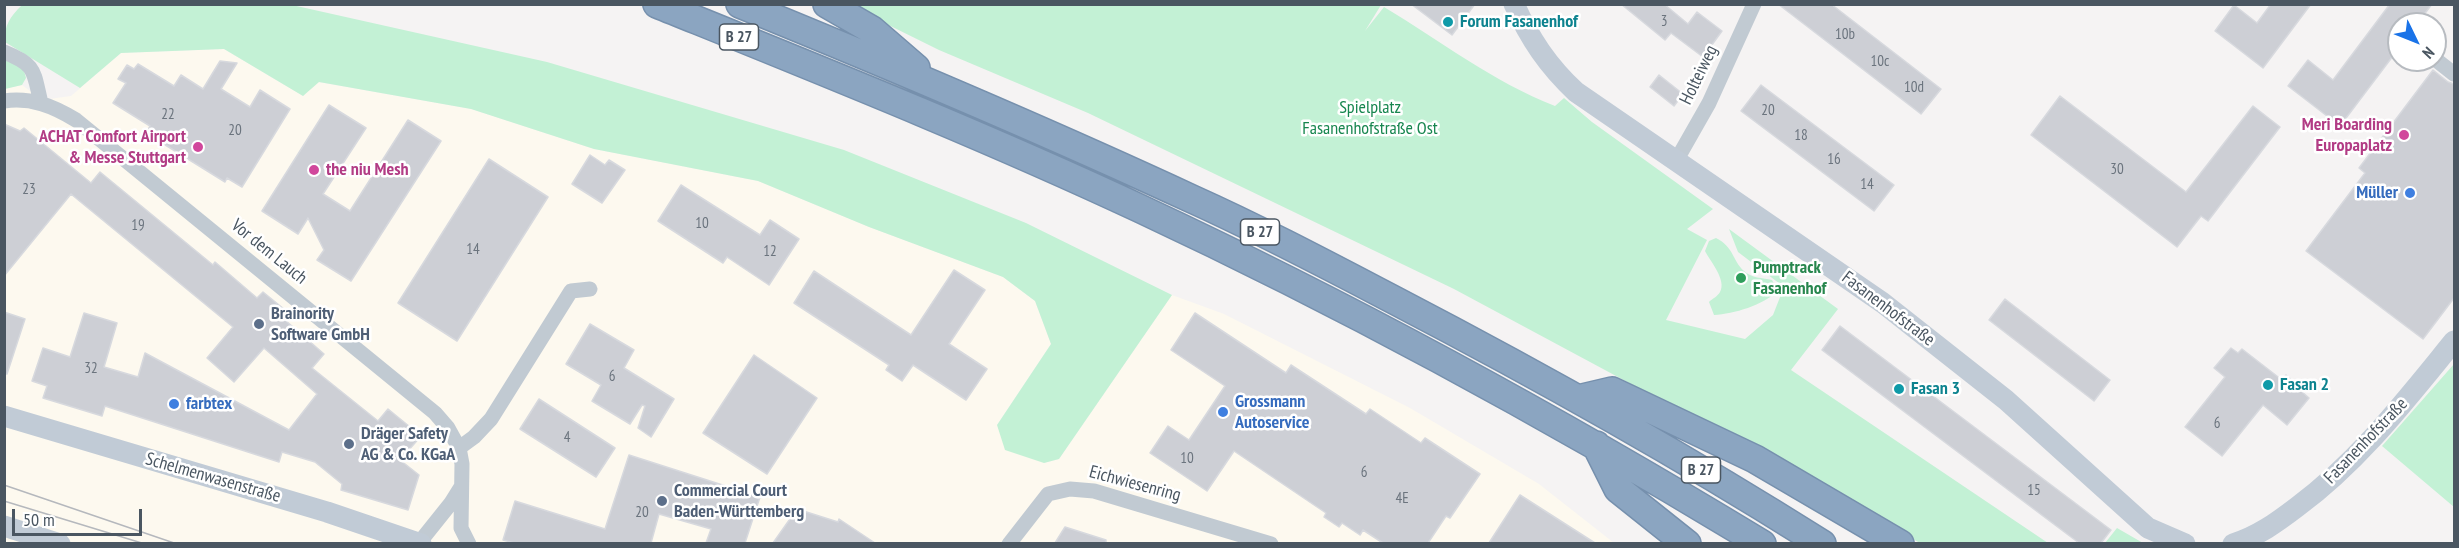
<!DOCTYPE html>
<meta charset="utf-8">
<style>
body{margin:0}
#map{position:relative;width:2459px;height:548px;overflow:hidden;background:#f5f3f3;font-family:"PT Sans Narrow",sans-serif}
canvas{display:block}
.frame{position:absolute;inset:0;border:6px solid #4a5661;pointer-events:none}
.north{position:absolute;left:2387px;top:12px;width:60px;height:60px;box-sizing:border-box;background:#fff;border:2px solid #b7bbc0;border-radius:50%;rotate:133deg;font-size:16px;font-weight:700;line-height:24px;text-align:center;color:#4a5661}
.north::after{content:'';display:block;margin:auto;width:21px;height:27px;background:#1a73e8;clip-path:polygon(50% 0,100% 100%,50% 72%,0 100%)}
.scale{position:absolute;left:12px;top:509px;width:130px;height:27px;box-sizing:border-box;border:3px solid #4a5661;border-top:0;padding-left:8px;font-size:18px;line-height:21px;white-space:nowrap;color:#4a5661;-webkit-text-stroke:4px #fff;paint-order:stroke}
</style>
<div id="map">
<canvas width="2459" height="548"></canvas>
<div class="frame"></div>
<div class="north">N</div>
<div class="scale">50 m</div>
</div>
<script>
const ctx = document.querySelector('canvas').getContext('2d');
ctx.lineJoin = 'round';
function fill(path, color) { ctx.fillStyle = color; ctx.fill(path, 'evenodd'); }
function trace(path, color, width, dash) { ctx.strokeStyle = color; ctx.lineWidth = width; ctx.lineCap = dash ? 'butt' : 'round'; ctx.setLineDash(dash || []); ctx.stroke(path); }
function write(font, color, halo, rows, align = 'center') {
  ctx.font = font + ' "PT Sans Narrow",sans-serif'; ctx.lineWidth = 5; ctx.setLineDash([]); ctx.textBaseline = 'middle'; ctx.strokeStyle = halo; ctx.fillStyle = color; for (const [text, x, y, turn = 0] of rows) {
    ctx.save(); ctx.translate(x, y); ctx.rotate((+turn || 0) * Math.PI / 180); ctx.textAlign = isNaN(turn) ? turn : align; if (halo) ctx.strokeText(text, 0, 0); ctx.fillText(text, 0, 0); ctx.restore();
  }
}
fill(new Path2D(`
 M224,49l79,47 15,-14 153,27 123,40 164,32 111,46 134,50 32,24 16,43 -54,81 47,38 15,-4 113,-164 52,19 186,94 129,76 75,59h-1609l-1,-454 18,-4 20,15 29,-4 50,-43z`), '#fdf9ef');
fill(new Path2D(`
 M22,5h270l255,57 297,88 182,73 146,72 -113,164 -15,4 -39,-13 -8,-25 54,-81 -16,-43 -32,-24 -134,-50 -111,-46 -164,-32 -123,-40 -152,-27 -16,14 -79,-47 -103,4 -41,35 -75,-46c-1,-17 5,-25 17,-37z
 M848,5h533l-16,26 19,-24c57,34 109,75 171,99l9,-8 28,24 121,87 -26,20 20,11 -41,80 79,19 28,-24 11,-28 -46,-35 -9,-23 109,80 -47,61 257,173h-128l-207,-115 -259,-139 -366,-176 -149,-63z
 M4,60c12,4 20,5 22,18l-4,7 -17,4z
 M1716,238c18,9 16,22 28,33 7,7 19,7 28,9l6,11c-15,14 -44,23 -64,24l-5,-13c3,-3 9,-6 11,-10 7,-12 -10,-31 -15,-41l4,-10z
 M2454,364v143l-72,-61z
 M2117,528l26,15h-38z`), '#c3f1d5');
const building = new Path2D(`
 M1411,4h64l-23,31z
 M1621,4h43l24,20 9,-12 25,19 -19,26 -32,-24 -6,7z
 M1778,4h53l110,85 -20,25z
 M2271,4h40l-48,64 -48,-37 19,-26 23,18z
 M2390,4h42l-15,20h-18v24l-59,78 -52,-40 20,-26 25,20z
 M220,61l17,2 -16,26 29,18 10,-17 30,19 -48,78 -15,-9 -2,4 -79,-49 4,-7 -37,-23 13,-20 -8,-4 9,-14 7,4 4,-5 36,22 7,-11 22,14z
 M2433,70l15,12 6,2v214l-31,41 -117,-88 59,-78 -6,-5z
 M1659,75l24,19 -9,12 -24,-19z
 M1761,85l133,100 -20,26 -133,-100z
 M2060,96l126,96 67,-86 27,21 -72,94 -7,-5 -24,31 -146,-112z
 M329,105l37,23 -43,66 27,17 58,-91 33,21 -90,140 -34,-21 7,-10 -16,-32 -10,16 -36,-23z
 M4,124l16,7 4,-3 67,55 9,-11 113,93 2,-3 42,36 6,-6 27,22 -5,6 39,34 -12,14 66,53 10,-12 33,27 -21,24 19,15 -11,35 -67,-20 1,-6 -27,-22 -33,-10 -3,10 -174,-56 -3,10 -59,-18 4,-12 -15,-5 11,-33 27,9 14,-44 33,10 -13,44 34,10 7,-24 144,77 28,-36 -53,-46 -30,34 -27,-24 26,-31 -162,-133 -67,82z
 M590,155l15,10 4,-5 16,10 -23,33 -30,-19z
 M489,159l59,38 -91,144 -59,-38z
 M681,185l79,50 10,-15 29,19 -30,46 -42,-28 -4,6 -65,-42z
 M954,270l31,20 -36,54 38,25 -21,31 -53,-35 -11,16 -16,-11 3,-5 -95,-62 20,-32 97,64z
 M2005,299l105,81 -16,21 -105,-81z
 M4,312l21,7 -18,55h-3z
 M1195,313l91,60 5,-8 75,49 4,-5 51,34 4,-5 55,36 -30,44 -4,-2 -18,27h-45l-20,-13 -3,5 -18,-12 -3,4 -15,-10 2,-4 -92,-62 -27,40 -57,-38 18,-27 21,14 36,-54 -54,-36z
 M590,324l44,26 -10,18 50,31 -23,38 -13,-9 7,-22 -3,-1 -12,19 -38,-23 9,-16 -35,-21z
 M1840,326l271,204 -10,13h-22l-257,-193z
 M2231,348l7,5 4,-4 40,31 4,-5 16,14 -1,2 8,7 -22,27 -24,-20 -41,51 -37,-29 40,-50 -11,-9z
 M754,355l63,43 -50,76 -64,-41z
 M539,399l76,49 -19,29 -76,-48z
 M629,455l131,42 -15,46h-39l5,-14 -52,-15 -8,29h-137l-11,-3 12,-39 90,28z
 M1520,495l75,48h-106z
 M797,509l41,13 1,-3 36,24h-102z
 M1065,527l41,13v3h-51z`);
fill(building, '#cdcfd5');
trace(building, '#d7d9de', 1.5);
const highway = new Path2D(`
 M657,4c163,66 326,131 484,205 214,100 420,213 621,335
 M740,4c152,62 303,126 452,195 69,31 135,66 202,101 146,76 289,156 428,244
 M827,4l45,26 44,38
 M1578,399l34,-8 143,68 145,85
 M1596,445l22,44 69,55`);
trace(highway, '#7690ad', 30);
trace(new Path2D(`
 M4,52c33,13 29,19 37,51
 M2435,59l19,15
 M4,101c27,-4 49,5 72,19l359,293 13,15 11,20 3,16 -1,64 8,16
 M1676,161l33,-58 45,-99
 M459,448l15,-11 17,-18 80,-128 19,-2
 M419,543l32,-40 10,-16
 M1009,544l39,-50 22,-5 24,2 177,53`), '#c1cad2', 15);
trace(new Path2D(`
 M1514,4c16,35 34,62 62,88l307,211 123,97 142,128 37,16
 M4,416l323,96 94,32
 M4,526l56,18
 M2233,544c25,-8 43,-21 64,-37 62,-46 108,-106 157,-166`), '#c1cbd6', 21);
trace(highway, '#8ba5c1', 27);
trace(new Path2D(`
 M2046,5l1,-1
 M4,485l173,59
 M4,501l141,43`), '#b5b8bd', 1.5);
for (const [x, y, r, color] of [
 [1448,22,6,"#0f9aa8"],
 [2404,135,6,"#d1479c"],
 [198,147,6,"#d1479c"],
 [314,170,6,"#d1479c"],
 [2410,193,6,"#3f7fe0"],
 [1741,278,6,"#2e9e5b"],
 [259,324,6,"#5c6f8a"],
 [2268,385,6,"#0f9aa8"],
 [1899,389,6,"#0f9aa8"],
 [174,404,6,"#3f7fe0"],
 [1223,412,6,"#3f7fe0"],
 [349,444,6,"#5c6f8a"],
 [662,501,6,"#5c6f8a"]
]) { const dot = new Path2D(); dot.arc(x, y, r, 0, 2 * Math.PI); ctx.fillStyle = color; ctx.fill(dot); trace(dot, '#fff', 2); }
write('15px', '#6b747e', null, [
 ["3",1664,22],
 ["10b",1845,35],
 ["10c",1880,62],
 ["10d",1914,88],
 ["20",1768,111],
 ["22",168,115],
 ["20",235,131],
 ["18",1801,136],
 ["16",1834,160],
 ["30",2117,170],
 ["14",1867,185],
 ["23",29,190],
 ["10",702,224],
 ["19",138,226],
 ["14",473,250],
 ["12",770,252],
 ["32",91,369],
 ["6",612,377],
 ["6",2217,424],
 ["4",567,438],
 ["10",1187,459],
 ["6",1364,473],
 ["15",2034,491],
 ["4E",1402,499],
 ["20",642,513]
]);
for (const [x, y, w] of [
 [739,37,39],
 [1260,232,39],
 [1701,470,39]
]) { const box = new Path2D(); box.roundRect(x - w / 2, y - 13, w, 26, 4.5); ctx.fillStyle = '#fff'; ctx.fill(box); trace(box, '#4a5661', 1.5); }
write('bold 16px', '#4a5661', null, [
 ["B 27",739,37],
 ["B 27",1260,232],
 ["B 27",1701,470]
]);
write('bold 18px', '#0d838f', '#fff', [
 ["Forum Fasanenhof",1460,22],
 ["Fasan 2",2280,385],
 ["Fasan 3",1911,389]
], 'left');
write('18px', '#4a5661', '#fff', [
 ["Holteiweg",1699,75,-64],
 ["Vor dem Lauch",269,252,39],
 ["Fasanenhofstraße",1888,309,37],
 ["Fasanenhofstraße",2366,441,-46],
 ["Schelmenwasenstraße",213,478,16],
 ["Eichwiesenring",1135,484,15]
]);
write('18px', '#17864f', '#fff', [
 ["Spielplatz",1370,108],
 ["Fasanenhofstraße Ost",1370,129]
]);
write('bold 18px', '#b23c85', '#fff', [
 ["Meri Boarding",2392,125],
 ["Europaplatz",2392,146],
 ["ACHAT Comfort Airport",186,137],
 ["& Messe Stuttgart",186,158],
 ["the niu Mesh",326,170,"left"]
], 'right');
write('bold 18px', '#366cbe', '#fff', [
 ["Müller",2398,193,"right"],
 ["Grossmann",1235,402],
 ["Autoservice",1235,423],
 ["farbtex",186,404]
], 'left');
write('bold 18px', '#27864d', '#fff', [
 ["Pumptrack",1753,268],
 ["Fasanenhof",1753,289]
], 'left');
write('bold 18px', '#4e5e75', '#fff', [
 ["Brainority",271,314],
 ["Software GmbH",271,335],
 ["Dräger Safety",361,434],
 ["AG & Co. KGaA",361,455],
 ["Commercial Court",674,491],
 ["Baden-Württemberg",674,512]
], 'left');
</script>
